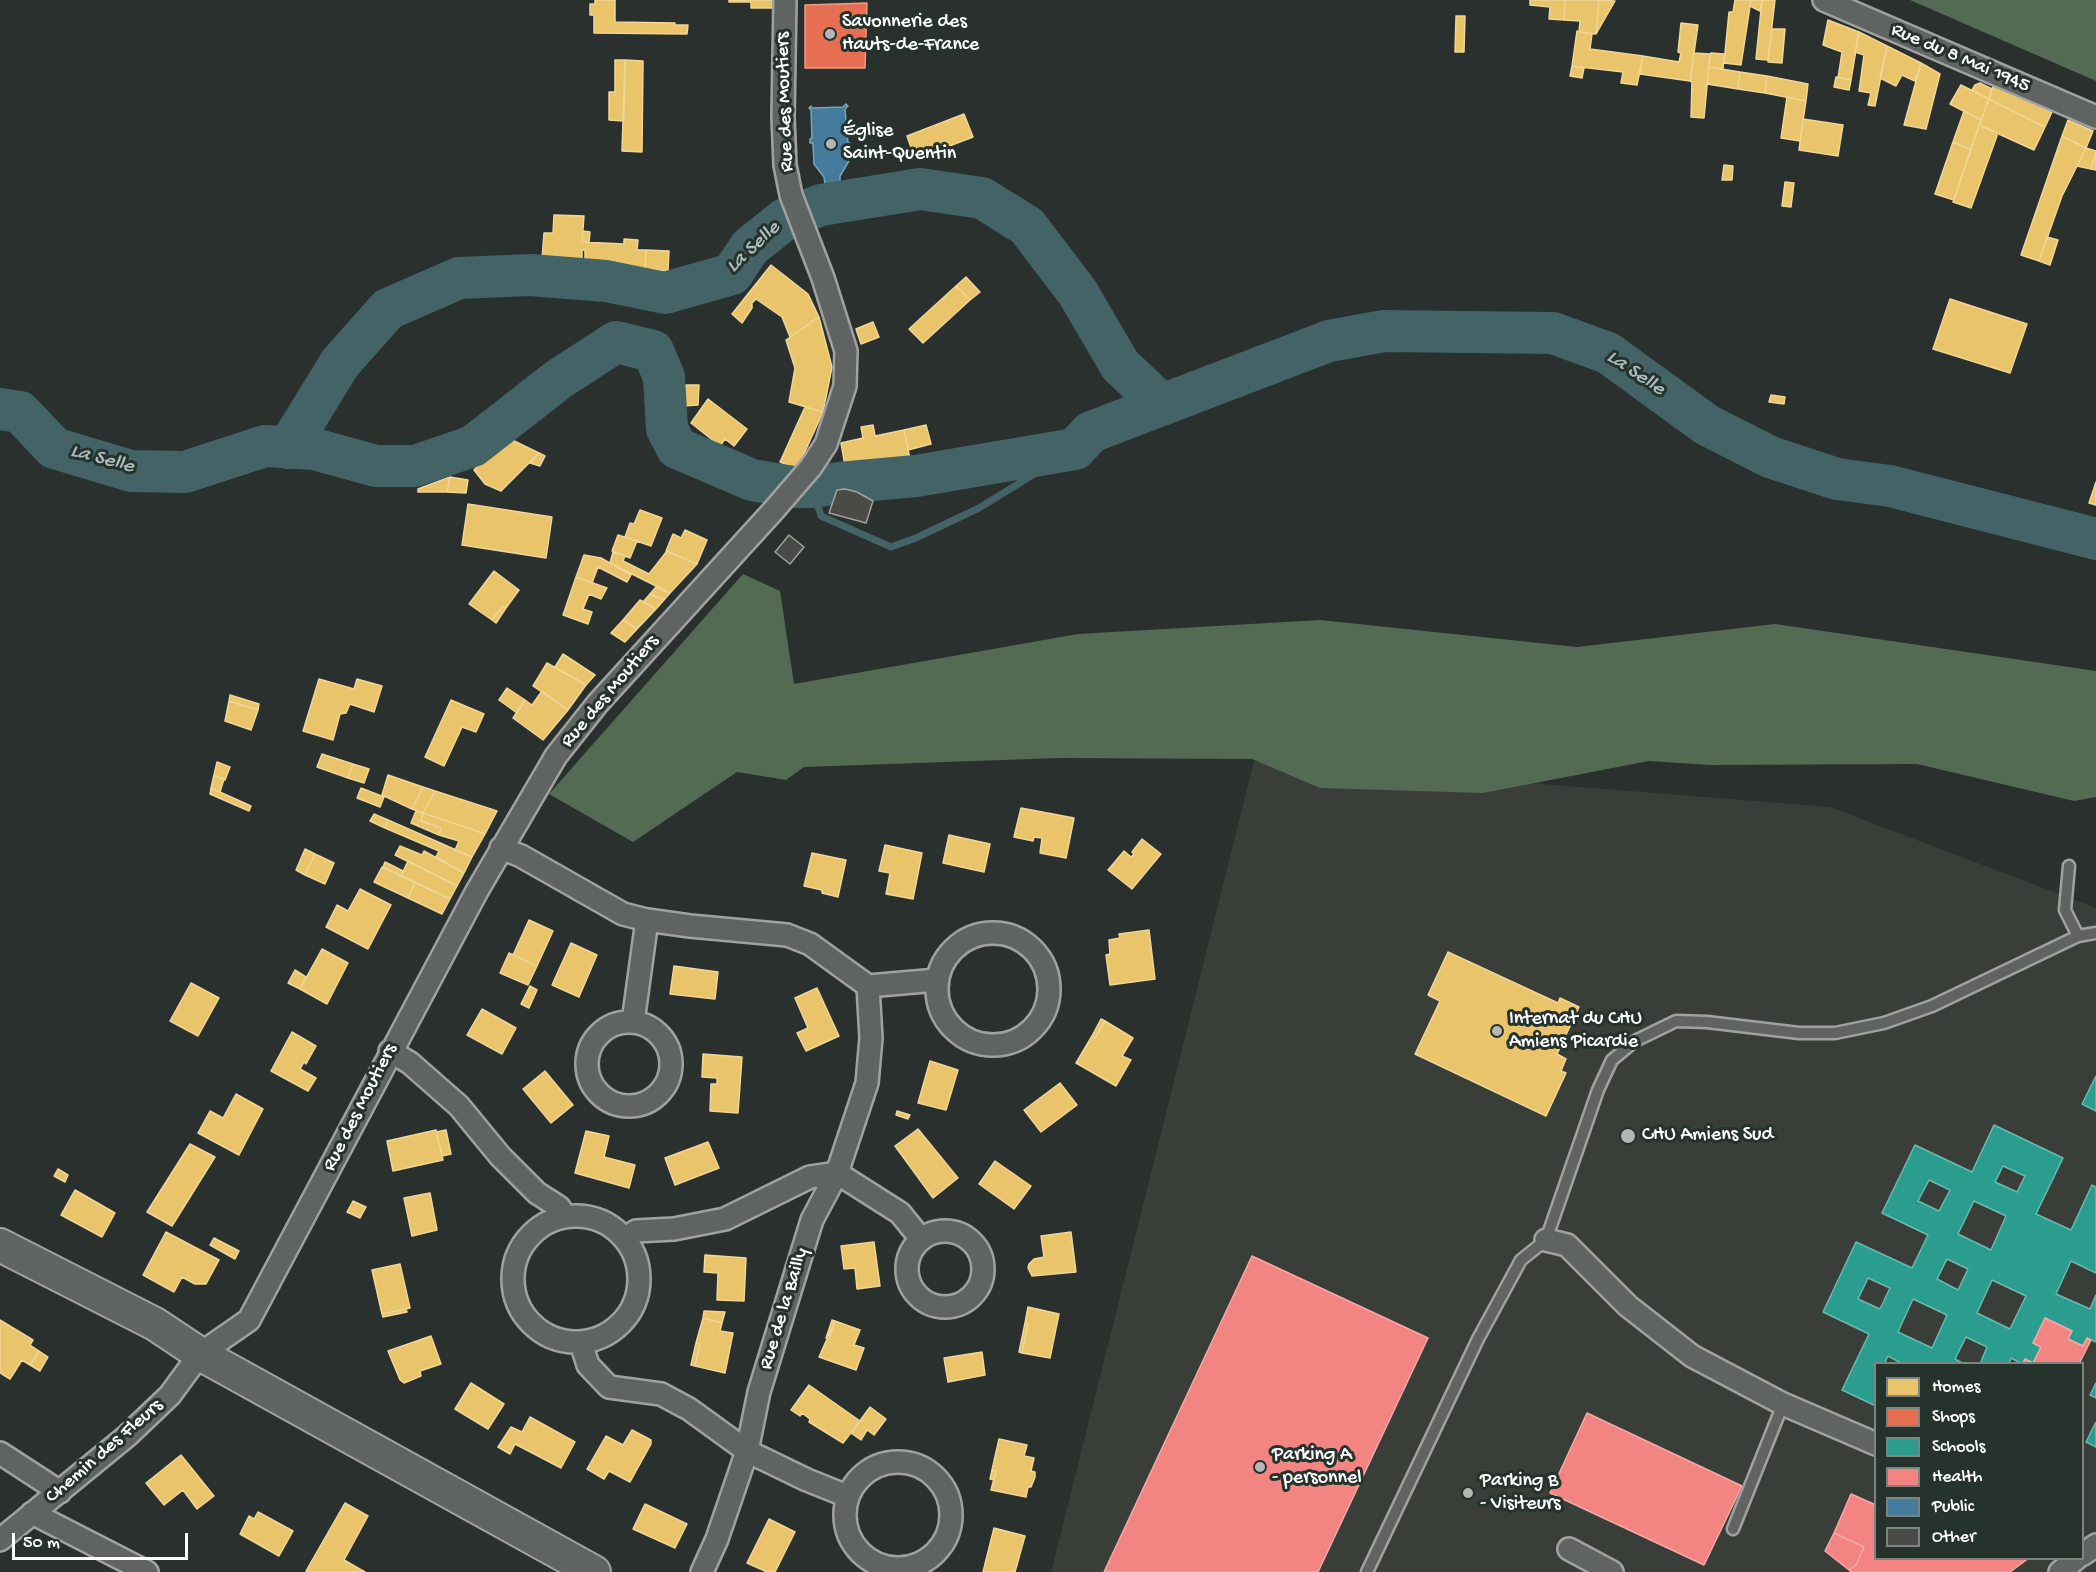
<!DOCTYPE html>
<meta charset="utf-8">
<style>
body{margin:0}
#map{position:relative;width:2096px;height:1572px;overflow:hidden;background:#29302d;font-family:"Gochi Hand",sans-serif}
canvas{display:block}
.legend{position:absolute;left:1874px;top:1362px;width:210px;height:198px;box-sizing:border-box;background:#26332d;border:2px solid #7d8581;margin:0;padding:8px 10px;list-style:none;font-size:18px;color:#fff}
.legend li{display:flex;align-items:center;gap:12px;height:30px}
.legend b{width:30px;border:2px solid #7d8581}
.scale{position:absolute;left:12px;top:1533px;width:176px;height:27px;box-sizing:border-box;border:3px solid #fff;border-top:0;padding-left:8px;font-size:18px;line-height:21px;white-space:nowrap;color:#fff;-webkit-text-stroke:4px #26332d;paint-order:stroke}
</style>
<div id="map">
<canvas width="2096" height="1572"></canvas>
<ul class="legend">
<li><b style="height:16px;background:#e9c46a"></b>Homes</li>
<li><b style="height:16px;background:#e76f51"></b>Shops</li>
<li><b style="height:16px;background:#2a9d8f"></b>Schools</li>
<li><b style="height:16px;background:#f28482"></b>Health</li>
<li><b style="height:16px;background:#457b9d"></b>Public</li>
<li><b style="height:16px;background:#4a4a47"></b>Other</li>
</ul>
<div class="scale">50 m</div>
</div>
<script>
const ctx = document.querySelector('canvas').getContext('2d');
ctx.lineJoin = 'round';
function fill(path, color) { ctx.fillStyle = color; ctx.fill(path, 'evenodd'); }
function trace(path, color, width, dash) { ctx.strokeStyle = color; ctx.lineWidth = width; ctx.lineCap = dash ? 'butt' : 'round'; ctx.setLineDash(dash || []); ctx.stroke(path); }
function write(font, color, halo, rows, align = 'center') {
  ctx.font = font + ' "Gochi Hand",sans-serif'; ctx.lineWidth = 6; ctx.setLineDash([]); ctx.textBaseline = 'middle'; ctx.strokeStyle = halo; ctx.fillStyle = color; for (const [text, x, y, turn = 0] of rows) {
    ctx.save(); ctx.translate(x, y); ctx.rotate((+turn || 0) * Math.PI / 180); ctx.textAlign = isNaN(turn) ? turn : align; if (halo) ctx.strokeText(text, 0, 0); ctx.fillText(text, 0, 0); ctx.restore();
  }
}
fill(new Path2D(`
 M1254,761l576,46 266,101v664h-1045zM1876,1364h206v194h-206z`), '#393e38');
fill(new Path2D(`
 M1910,0h186v81z
 M743,574l37,17 14,93 284,-50 242,-14 257,27 198,-23 321,47v126l-22,4 -157,-37 -208,1 -60,-4 -166,32 -163,-5 -68,-29 -193,-1 -255,9 -18,13 -49,-8 -104,70 -84,-48z`), '#546b53');
const homes = new Path2D(`
 M595,0h20v22l60,1v2h13l-1,9 -93,-1v-18h-4v-11h5z
 M729,0h44l-1,8h-21v-6h-22z
 M1530,0h35l-1,20 -15,-1 1,-12 -20,-2z
 M1565,0h34l-3,34 -17,-2 1,-11 -16,-1z
 M1599,0l16,1 -19,33z
 M1735,0h16l-10,65 -17,-2 5,-51h4z
 M1751,0h11l-2,11 -10,-5z
 M1762,0h13l-7,60 -12,-1z
 M1456,16h9l-1,36h-9z
 M1828,20l31,12 -8,48 -13,-2 4,-26 -19,-7z
 M1681,23l17,2 -8,56 -50,-7 3,-18 36,6 2,-9 -3,-1z
 M1772,29h13l-3,34 -14,-1z
 M1577,31l15,3 -2,15 53,7 -6,29 -16,-2 2,-11 -51,-6z
 M1859,32l28,14 -12,60 -7,-1 3,-12 -12,-2 5,-36 -9,-3z
 M1887,46l34,17 -6,18 -13,-6 -6,11 -16,-8z
 M1694,53l16,1 -6,64 -13,-1 1,-35 -2,-1z
 M1711,53l13,1 -1,15 -14,-2z
 M615,60h10l-1,61 -15,-1v-28h6z
 M625,60l18,1 -1,91 -20,-1z
 M1921,63l19,11 -14,55 -22,-4z
 M1572,66l12,2 -2,10 -12,-2z
 M1709,67l31,5 -2,17 -31,-5z
 M1740,72l27,4 -2,17 -27,-4z
 M1767,76l41,8 -2,17 -41,-8z
 M1836,77l15,3 -2,10 -15,-3z
 M1980,83l12,6 -3,10 -17,-9 3,-5z
 M1961,85l28,14 -8,21 -31,-16z
 M1993,86l59,26 -7,15 -56,-28z
 M1787,97l19,4 -6,40 -19,-3z
 M1989,99l56,28 -11,23 -55,-25z
 M1964,111l17,9 -10,30 -18,-8z
 M964,114l9,23 -58,22 -8,-23z
 M1803,119l40,6 -5,31 -39,-6z
 M2068,120l25,11 -7,17 -24,-12z
 M1979,125l19,8 -27,75 -18,-6z
 M2062,136l24,12 -24,48 -23,65 -18,-6z
 M1953,142l18,8 -17,50 -19,-6z
 M2086,148l10,3 -5,18 -14,-3z
 M2096,152v18l-5,-1z
 M1724,165l9,1 -1,14h-10z
 M1785,182l9,1 -3,24 -9,-1z
 M554,215l30,1 -2,26 42,2v-5l14,1 -1,10h9l-1,20 -9,-1v-2l-51,-3v-14h-3v9l-15,-1 -1,3 -24,-2 2,-26h9z
 M583,231l7,1 -1,10h-7z
 M2047,237l11,3 -8,25 -11,-4z
 M646,250l23,1 -1,20 -23,-1z
 M771,265l37,29 11,23 -29,20 -8,-20 -26,-18 -4,4v5l-10,15 -10,-9z
 M966,277l14,15 -10,8 -14,-14z
 M956,286l14,14 -47,43 -14,-14z
 M1950,299l77,25 -17,49 -77,-24z
 M819,317l13,50 -9,45 -34,-10 6,-34 -9,-28z
 M873,322l6,15 -18,7 -5,-15z
 M684,385h15l-1,20 -15,1z
 M1771,395l14,2 -1,7 -15,-2z
 M708,399l39,30 -13,17 -9,-7 -5,7 -29,-23z
 M805,407l18,5 -26,57 -17,-7z
 M873,425l2,11 29,-6 6,29 -64,12 -5,-28 22,-5 -2,-11z
 M926,425l5,19 -23,6 -4,-20z
 M510,439l29,14 -38,38 -16,-7 -11,-14 11,-12z
 M539,453l6,3 -5,10 -10,-3z
 M450,477l18,3 -2,13 -19,-1z
 M450,477l-3,15h-29v-3z
 M2096,482v23l-7,-2z
 M468,504l84,13 -6,41 -84,-13z
 M640,510l22,8 -11,28 -26,-9 5,-14 4,1z
 M685,530l22,10 -10,24 -31,-13 7,-17 8,4z
 M618,535l19,6 -7,17 -18,-7z
 M667,551l30,13 -27,29 -60,-30 3,-11 12,4 -2,5 26,13z
 M584,555l17,3 30,17 -4,7 -29,-15 -6,16 -16,-6z
 M494,571l25,19 -13,18 -3,-2 -11,14 -23,-16z
 M576,577l31,11 -6,11 -12,-5 -6,15 9,3 -4,12 -25,-9z
 M656,587l14,6 -6,7 -14,-6z
 M650,594l14,6 -8,9 -13,-7z
 M640,600l16,9 -19,20 -14,-9z
 M503,606l3,2 -10,15 -4,-3z
 M623,620l14,9 -12,13 -14,-9z
 M563,654l32,21 -9,10 -31,-18z
 M547,663l39,22 -18,25 -35,-24z
 M319,679l35,10 3,-10 25,7 -8,26 -24,-8 -4,9 -6,1 -7,26 -30,-9z
 M507,688l18,12 -8,13 -18,-13z
 M542,691l26,19 -25,30 -30,-22 12,-18 7,5z
 M230,695l29,9 -1,6 -29,-9z
 M451,700l33,14 -8,18 -14,-5 -18,39 -19,-9z
 M229,701l29,9 -7,20 -26,-9z
 M322,754l31,10 -5,14 -31,-11z
 M217,762l13,5 -5,13 -11,-5z
 M353,764l16,5 -5,14 -16,-5z
 M214,775l10,4 -4,13 -9,-4z
 M388,775l35,12 -11,22 -30,-14z
 M423,787l12,4 -12,22 -11,-4z
 M211,788l40,18 -2,5 -39,-17z
 M361,788l23,9 -4,10 -23,-9z
 M435,791l62,20 -12,23 -62,-21z
 M1021,808l53,10 -8,40 -26,-5 2,-15 -8,-1 -1,4 -19,-4z
 M416,811l7,2 -2,8 20,7 -2,7 -28,-12z
 M423,813l62,21 -13,23 -17,-7 4,-9 -20,-6 2,-7 -20,-7z
 M374,814l14,6 -3,8 -15,-7z
 M388,820l84,37 -8,16 -28,-16 3,-6 -54,-23z
 M949,835l41,9 -6,28 -41,-9z
 M1142,839l19,15 -29,35 -24,-19 16,-19 7,6 3,-3 -2,-2z
 M885,845l37,8 -9,46 -27,-5 4,-21 -11,-2z
 M400,846l22,9 2,-4 40,22 -7,13 -62,-31z
 M305,849l10,5 -10,21 -9,-5z
 M812,853l34,7 -8,37 -16,-4v-3l-18,-4z
 M315,854l19,9 -9,21 -20,-9z
 M408,861l49,25 -7,13 -49,-23z
 M385,862l18,9 -2,5 -18,-9z
 M382,867l33,15 -7,16 -34,-16z
 M415,882l35,17 -8,15 -34,-16z
 M360,889l31,16 -23,44 -42,-22 11,-22 11,6z
 M529,920l24,11 -16,35 -24,-11z
 M1149,930l6,49 -45,6 -4,-30 4,-1 -1,-14 11,-2 -1,-4z
 M571,943l26,12 -18,42 -27,-12z
 M322,949l26,14 -21,41 -27,-15z
 M1448,952l110,51 2,-5 19,9 -22,47 9,5 -5,12 5,2 -20,43 -131,-62 25,-53 -12,-6z
 M509,953l28,13 -9,19 -28,-12z
 M674,966l44,6 -3,27 -45,-5z
 M295,970l11,7 -6,12 -12,-6z
 M191,983l28,15 -21,38 -28,-15z
 M530,986l7,4 -8,18 -8,-4z
 M817,988l22,48 -33,15 -9,-18 11,-5 -13,-30z
 M482,1009l34,19 -14,26 -35,-19z
 M1101,1019l4,2 -10,17 -3,-2z
 M1105,1021l28,17 -11,18 9,4 -15,26 -40,-23 16,-27 3,2z
 M292,1032l24,14 -10,18 -2,-2 -4,7 16,9 -8,13 -37,-20z
 M703,1054l39,3 -4,56 -28,-2 1,-27h6v-6l-15,-1z
 M930,1061l28,9 -12,40 -28,-7z
 M545,1071l28,34 -22,18 -28,-34z
 M1060,1083l17,22 -36,27 -17,-22z
 M236,1094l27,15 -24,46 -41,-22 12,-22 13,7z
 M897,1111l13,4 -2,4 -12,-4z
 M918,1129l40,49 -25,20 -38,-52z
 M436,1130l7,30 -50,11 -6,-30z
 M446,1130l5,24 -9,2 -6,-24z
 M586,1131l23,5 -5,21 31,8 -6,23 -54,-15z
 M708,1142l11,26 -44,17 -10,-27z
 M190,1144l25,13 -43,69 -25,-14z
 M995,1161l36,25 -17,23 -35,-25z
 M58,1169l10,6 -3,7 -11,-6z
 M75,1190l40,23 -13,24 -41,-22z
 M430,1193l7,37 -25,6 -8,-38z
 M353,1201l13,6 -6,11 -13,-6z
 M166,1232l53,28 -13,24h-11l-13,-7 -8,15 -31,-17z
 M1071,1232l5,40 -44,4 -4,-8 1,-4 5,-5 10,-2 -3,-21z
 M214,1238l25,13 -4,8 -25,-14z
 M874,1242l6,44 -23,3 -2,-21 -11,1 -3,-23z
 M705,1255l41,3 -2,43 -27,-1 1,-27 -14,-1z
 M400,1264l10,44 -28,6 -10,-44z
 M1028,1307l31,7 -9,44 -28,-5 6,-29 -3,-1z
 M406,1309l1,3 -24,5 -1,-3z
 M704,1311l21,1 -3,11 -19,-5z
 M703,1318l19,5 -2,8 13,2 -8,40 -30,-7 5,-22 -4,-1z
 M0,1320l33,20 -3,5 9,6 -9,14 -8,-5 -12,19 -10,-6z
 M832,1320l3,1 -6,18 -3,-1z
 M835,1321l25,9 -6,15 10,3 -8,22 -37,-13z
 M1025,1323l3,1 -6,29 -3,-1z
 M431,1336l10,28 -21,7 1,5 -17,7 -4,-3 -12,-29z
 M696,1343l4,1 -5,22 -4,-1z
 M39,1351l9,6 -8,14 -10,-6z
 M982,1352l3,23 -37,7 -4,-24z
 M471,1383l33,21 -16,25 -33,-20z
 M809,1385l51,36 -17,22 -34,-21 1,-3 -8,-6 -2,3 -9,-6z
 M870,1407l16,12 -12,16 -7,-5 -6,10 -10,-7z
 M530,1417l45,25 -14,26 -46,-24 -5,10 -12,-7 13,-20 11,5z
 M632,1430l19,10v4l-21,38 -21,-11 -5,8 -17,-10 19,-33 17,9z
 M999,1439l28,6 -3,11 10,2 -3,13 4,1v5l-4,10h-3l-2,10 -35,-7 5,-19 -4,-1z
 M181,1455l33,41 -17,13 -14,-19 -19,15 -18,-22z
 M992,1470l4,1 -2,9 -4,-1z
 M345,1503l23,13 -24,44 21,12h-56l-3,-1z
 M645,1504l42,20 -12,24 -42,-19z
 M258,1512l35,19 -14,25 -39,-22 9,-18 5,3z
 M769,1519l26,13 -20,40h-8l-20,-9z
 M994,1528l31,8 -10,36h-32z`);
fill(homes, '#e9c46a');
trace(homes, '#f0d697', 1.5);
const shops = new Path2D(`
 M867,3l-2,65h-60v-63z`);
fill(shops, '#e76f51');
trace(shops, '#ee9a85', 1.5);
const schools = new Path2D(`
 M2096,1076v35l-14,-7z
 M1994,1125l69,33 -27,56 35,16 21,-45 4,2v86l-25,-12 -15,33 34,15 6,-14v47l-9,-4 -4,8 -15,-7 4,-8 -27,-13 -12,25 8,4 -8,16 -8,-4 -3,5 -11,-6 -2,6h-29l7,-17 -21,-10 -11,22 9,5h-61l-15,-8 -4,8h-8v42l-34,-16 27,-56 -46,-22 33,-70 56,26 16,-33 -46,-22 33,-68 57,27zM2003,1166l22,10 -8,16 -22,-10zM1929,1180l21,10 -11,21 -21,-10zM1974,1201l32,15 -15,34 -33,-16zM1947,1259l21,10 -10,21 -21,-11zM1868,1278l22,10 -10,21 -22,-10zM1992,1280l34,16 -16,33 -33,-16zM1913,1299l34,16 -15,33 -34,-16z
 M2096,1383v15l-6,-3z
 M2096,1422v25l-10,-5z`);
fill(schools, '#2a9d8f');
trace(schools, '#6abab1', 1.5);
const health = new Path2D(`
 M1252,1256l176,82 -110,234h-214z
 M2045,1318l27,13 -4,8 15,7 4,-8 4,2 -12,24h-56l2,-5 8,4 8,-16 -8,-4z
 M1587,1413l155,73 -38,79 -154,-72z
 M1851,1494l25,11v53h153l-19,14h-159l-2,-2 7,-5 8,-18 -30,-14z
 M1834,1533l30,14 -8,18 -7,5 -24,-19z`);
fill(health, '#f28482');
trace(health, '#f6a9a8', 1.5);
const public = new Path2D(`
 M846,104l2,2 -3,3 3,34h2l-2,3 1,15 -9,15v8l-15,1 -1,-8 -10,-13 -1,-21h-3v-4l2,-1 -1,-28 -2,-2 2,-2 1,2 31,-1z`);
fill(public, '#457b9d');
trace(public, '#7da3ba', 1.5);
trace(new Path2D(`
 M812,487l9,29 70,31 25,-9 63,-30 96,-59`), '#436366', 7);
trace(new Path2D(`
 M0,409l20,3 34,36 77,23 54,1 80,-26 49,3 62,17h39l58,-20 86,-67 57,-37 37,9 11,26 3,52 10,19 75,32 41,7h19l27,-4 77,-7 159,-27 16,-17 238,-91 55,-10 169,2 55,20 99,72 63,32 67,22 53,7 206,53
 M288,448l52,-85 48,-54 71,-31 71,-3 76,6 59,12 67,-19 18,-27 35,-28 36,-14 99,-16 62,9 45,28 51,67 42,72 42,40`), '#436366', 42);
const building = new Path2D(`
 M845,489l12,3 16,9 -7,22 -37,-10 8,-23z
 M789,535l15,12 -14,17 -15,-12z`);
fill(building, '#4a4a47');
trace(building, '#9fa2a0', 1.5);
const lane = new Path2D(`
 M2069,866l-4,44 13,26
 M1733,1529l50,-125
 M1367,1572l111,-233 43,-79 25,-20 52,-150 14,-30 23,-19 41,-20 31,1 92,11h36l49,-10 48,-17 146,-70 18,-3`);
const street = new Path2D(`
 M1824,0l272,117
 M501,848l20,8 102,58 24,6 43,6 97,9 23,9 58,42 3,52 -4,45 -30,90 -25,47 -53,172 -12,59 -30,88 -15,33
 M937 989a56 56 0 1 1 112 0a56 56 0 1 1-112 0Z
 M868,986l69,-6
 M633,1022l14,-102
 M587 1064a42 42 0 1 1 84 0a42 42 0 1 1-84 0Z
 M390,1051l20,12 49,43 41,50 37,37 22,14 6,10
 M513 1279a63 63 0 1 1 126 0a63 63 0 1 1-126 0Z
 M907 1269a38 38 0 1 1 76 0a38 38 0 1 1-76 0Z
 M625,1239l11,-8 38,-2 51,-10 85,-42 27,-4 63,40 21,26
 M1546,1240l21,5 61,61 64,50 91,48 93,40
 M581,1343l7,22 21,22 52,7 28,15 58,42 60,29 40,16
 M0,1453l60,39
 M845 1515a53 53 0 1 1 106 0a53 53 0 1 1-106 0Z
 M32,1513l115,59
 M0,1540l127,-104 43,-41 30,-41 49,-34 228,-429 79,-135 42,-53 175,-192 38,-44 15,-23 19,-58 1,-35 -23,-73 -32,-83 -6,-30 -2,-48 2,-117
 M1569,1549l43,23
 M2082,1555l14,-10
 M2060,1572l17,-14`);
const secondary = new Path2D(`
 M0,1245l155,79 45,30 394,218`);
trace(lane, '#9fa2a0', 15);
trace(street, '#9fa2a0', 26);
trace(secondary, '#9fa2a0', 36);
trace(lane, '#5f6362', 10);
trace(street, '#5f6362', 21);
trace(secondary, '#5f6362', 32);
for (const [x, y, r, color] of [
 [830,34,6,"#b4b7b6"],
 [831,144,6,"#b4b7b6"],
 [1497,1031,6,"#b4b7b6"],
 [1628,1136,8,"#b4b7b6"],
 [1260,1467,6,"#b4b7b6"],
 [1468,1493,6,"#b4b7b6"]
]) { const dot = new Path2D(); dot.arc(x, y, r, 0, 2 * Math.PI); ctx.fillStyle = color; ctx.fill(dot); trace(dot, '#26332d', 2); }
write('20px', '#fff', '#26332d', [
 ["Savonnerie des",842,23],
 ["Hauts-de-France",842,46],
 ["Église",843,132],
 ["Saint-Quentin",843,155],
 ["Internat du CHU",1509,1020],
 ["Amiens Picardie",1509,1043],
 ["CHU Amiens Sud",1642,1136],
 ["Parking A",1272,1456],
 ["- personnel",1272,1479],
 ["Parking B",1480,1482],
 ["- Visiteurs",1480,1505]
], 'left');
write('20px', '#fff', '#26332d', [
 ["Rue du 8 Mai 1945",1960,59,23],
 ["Rue des Moutiers",786,102,-92],
 ["Rue des Moutiers",611,692,-50],
 ["Rue des Moutiers",361,1108,-63],
 ["Rue de la Bailly",785,1309,-73],
 ["Chemin des Fleurs",105,1452,-41]
]);
write('italic 21px', '#acbbbd', '#26332d', [
 ["La Selle",754,248,-43],
 ["La Selle",1635,374,34],
 ["La Selle",102,460,15]
]);
</script>
